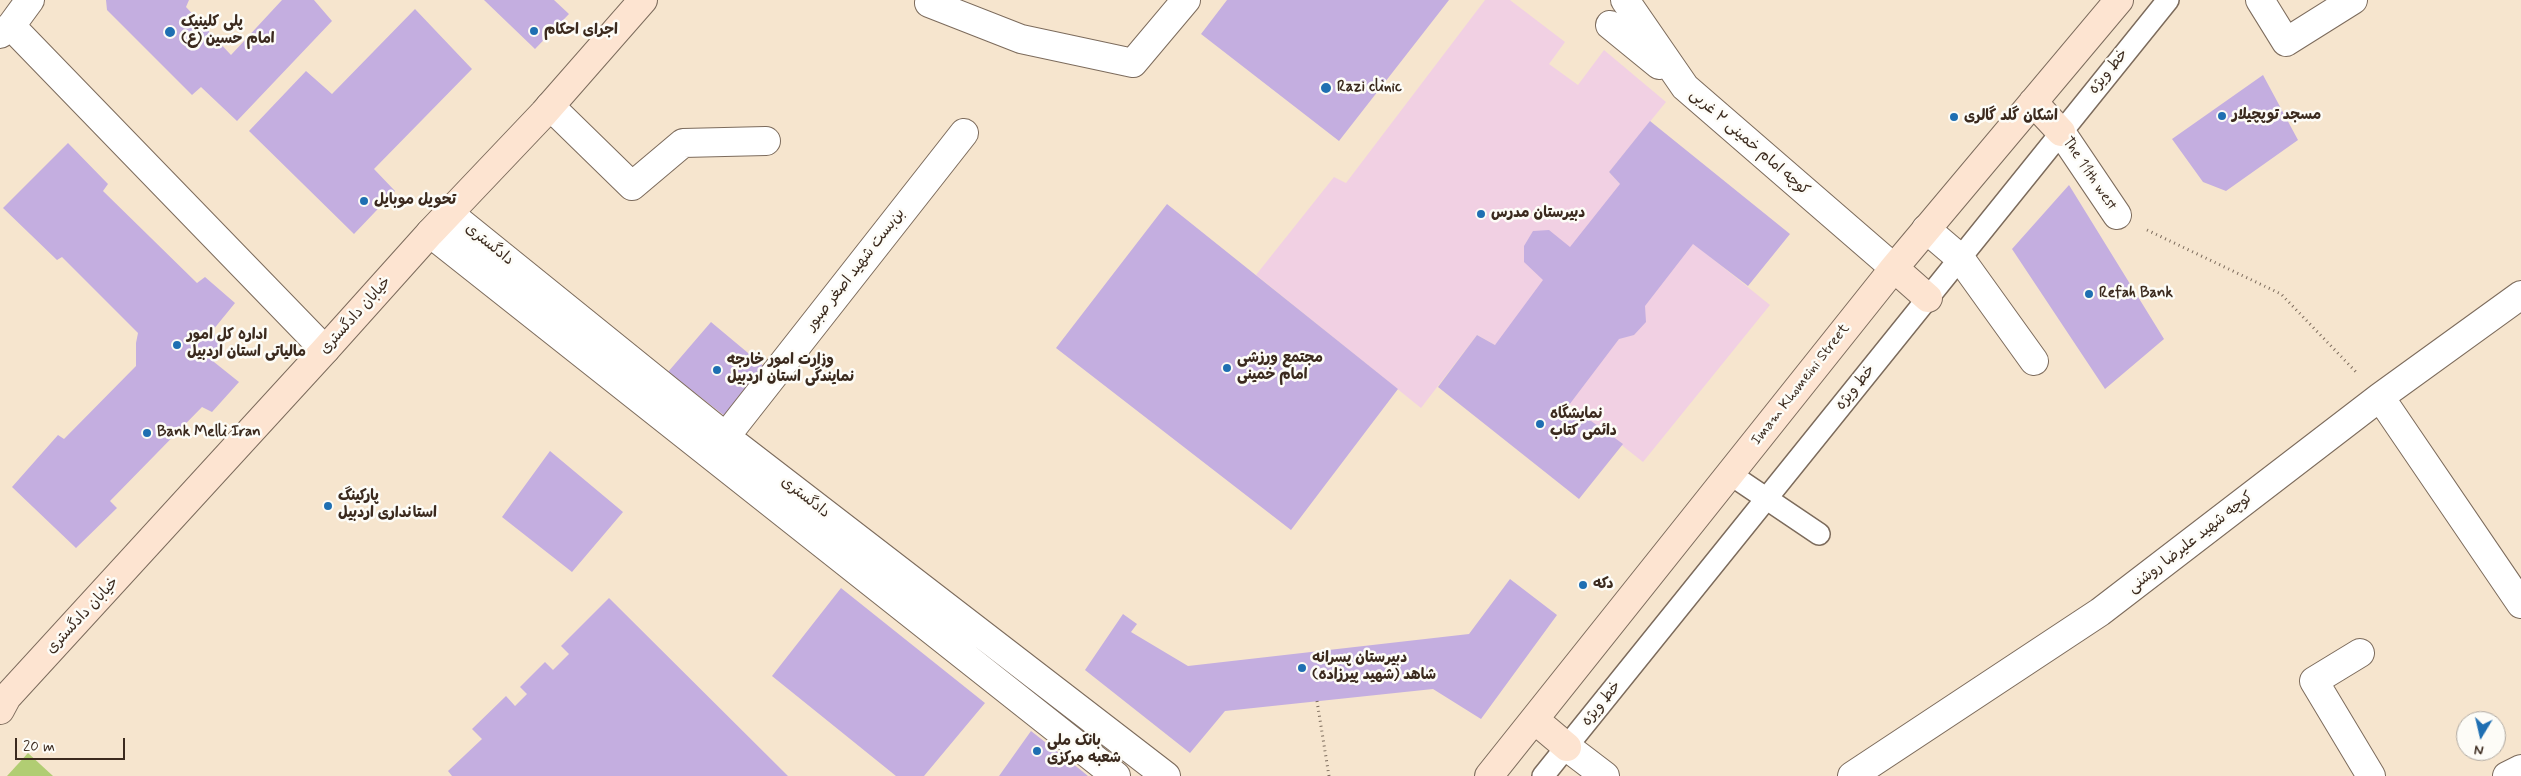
<!DOCTYPE html>
<meta charset="utf-8">
<style>
body{margin:0}
#map{position:relative;width:2521px;height:776px;overflow:hidden;background:#f6e5ce;font-family:Mynerve,sans-serif}
canvas{display:block}
.north{position:absolute;left:2456px;top:711px;width:50px;height:50px;box-sizing:border-box;background:#fdfcf7;border:1px solid #afa8a0;border-radius:50%;rotate:189deg;font-size:14px;font-weight:700;line-height:20px;text-align:center;color:#3b2a1e}
.north::after{content:'';display:block;margin:auto;width:18px;height:22px;background:#1f6fb2;clip-path:polygon(50% 0,100% 100%,50% 72%,0 100%)}
.scale{position:absolute;left:15px;top:738px;width:110px;height:22px;box-sizing:border-box;border:2px solid #3b2a1e;border-top:0;padding-left:6px;font-size:15px;line-height:18px;white-space:nowrap;color:#3b2a1e;-webkit-text-stroke:4px #fdfcf7;paint-order:stroke}
</style>
<div id="map">
<canvas width="2521" height="776"></canvas>
<div class="north">N</div>
<div class="scale">20 m</div>
</div>
<script>
const ctx = document.querySelector('canvas').getContext('2d');
ctx.lineJoin = 'round';
function fill(path, color) { ctx.fillStyle = color; ctx.fill(path, 'evenodd'); }
function trace(path, color, width, dash) { ctx.strokeStyle = color; ctx.lineWidth = width; ctx.lineCap = dash ? 'butt' : 'round'; ctx.setLineDash(dash || []); ctx.stroke(path); }
function write(font, color, halo, rows, align = 'center') {
  ctx.font = font + ' Mynerve,"Playpen Sans Arabic",sans-serif'; ctx.lineWidth = 5; ctx.setLineDash([]); ctx.textBaseline = 'middle'; ctx.strokeStyle = halo; ctx.fillStyle = color; for (const [text, x, y, turn = 0] of rows) {
    ctx.save(); ctx.translate(x, y); ctx.rotate((+turn || 0) * Math.PI / 180); ctx.textAlign = isNaN(turn) ? turn : align; if (halo) ctx.strokeText(text, 0, 0); ctx.fillText(text, 0, 0); ctx.restore();
  }
}
fill(new Path2D(`
 M1485,0h25l55,42 -16,22 29,21 26,-35 62,52 -57,70 11,12 150,121 -127,157 -148,-117 -18,-10 -56,73 -165,-133 78,-98 12,6z`), '#f1d0e3');
fill(new Path2D(`
 M28,753l25,23h-46z`), '#b1cd73');
fill(new Path2D(`
 M106,0h83l-3,7 45,48 51,-55h32l18,21 -95,100 -36,-34 -9,8 -85,-85z
 M484,0h70l15,14 -34,35z
 M1227,0h222l-110,141 -138,-107z
 M415,9l57,60 -98,100 21,22 -41,43 -105,-103 57,-60 26,23z
 M2263,75l35,65 -72,51 -23,-9 -31,-43z
 M1650,121l140,113 -42,52 -55,-42 -48,62 1,16 -12,13 -15,4 -50,66 54,39 -44,55 -141,-112 39,-52 18,10 48,-65 -19,-18v-16l9,-15 16,-1 21,17 50,-63 -11,-12z
 M68,143l40,41 -5,7 94,92 8,-6 30,26 -22,27 6,16 -5,16 25,20 -27,30 -10,-5 -92,94 7,7 -41,40 -64,-61 46,-52 6,4 72,-73v-23l2,-10 -76,-76 -5,3 -54,-52z
 M2069,185l95,154 -59,50 -93,-140z
 M1167,204l231,185 -107,141 -235,-182z
 M711,322l55,46 -40,49 -58,-45z
 M550,451l73,61 -51,60 -70,-55z
 M1510,579l47,36 -76,104 -48,-30 -208,22 -35,42 -105,-83 38,-56 14,10 -6,8 57,34 281,-32z
 M841,588l144,115 -61,73h-28l-124,-100z
 M609,598l179,178h-336l-4,-5 34,-32 -10,-10 34,-33 9,10 12,-12 -7,-7 25,-25 8,8 16,-16 -8,-8z
 M1031,731l51,40 6,5h-89z`), '#c4aee0');
const lane = new Path2D(`
 M1730,474l89,60
 M1543,776l625,-776`);
const street = new Path2D(`
 M1625,0l60,87 209,181
 M2260,0l26,42 67,-42
 M929,3l92,36 112,24 53,-63
 M1610,25l49,40
 M11,26l314,324
 M0,34l11,-8 19,-26
 M550,106l82,80 51,-43 83,-2
 M2061,132l56,83
 M450,214l276,223 440,339
 M1926,229l34,29 74,103
 M430,233l686,543
 M2380,397l141,207
 M715,450l249,-317
 M2360,653l-46,28 57,95
 M1567,747l38,29
 M1852,776l248,-164 280,-215 141,-102
 M2507,776l14,-7`);
const secondary = new Path2D(`
 M2033,102l28,30
 M1894,268l34,30
 M0,710l7,-13 318,-347 105,-117 114,-120 99,-113
 M1535,720l32,27
 M1489,776l405,-508 225,-268`);
trace(lane, '#7c6b5c', 24);
trace(street, '#7c6b5c', 30);
trace(secondary, '#7c6b5c', 30);
trace(new Path2D(`
 M2147,230l134,64 76,79
 M1317,701l12,75`), '#7c6b5c', 3, [1, 4]);
trace(lane, '#fff', 21);
trace(street, '#fff', 28);
trace(secondary, '#fde4d1', 28);
for (const [x, y, r, color] of [
 [534,31,5,"#1f6fb2"],
 [170,32,6,"#1f6fb2"],
 [1326,88,6,"#1f6fb2"],
 [2222,116,5,"#1f6fb2"],
 [1954,117,5,"#1f6fb2"],
 [364,201,5,"#1f6fb2"],
 [1481,214,5,"#1f6fb2"],
 [2089,294,5,"#1f6fb2"],
 [177,345,5,"#1f6fb2"],
 [1227,368,5,"#1f6fb2"],
 [717,370,5,"#1f6fb2"],
 [1540,424,5,"#1f6fb2"],
 [147,433,5,"#1f6fb2"],
 [328,506,5,"#1f6fb2"],
 [1583,585,5,"#1f6fb2"],
 [1302,668,5,"#1f6fb2"],
 [1037,751,5,"#1f6fb2"]
]) { const dot = new Path2D(); dot.arc(x, y, r, 0, 2 * Math.PI); ctx.fillStyle = color; ctx.fill(dot); trace(dot, '#fdfcf7', 2); }
write('bold 15px', '#3b2a1e', '#fdfcf7', [
 ["پلی کلینیک",181,23],
 ["امام حسین (ع)",181,40],
 ["اجرای احکام",544,31],
 ["Razi clinic",1337,88],
 ["مسجد توپچیلار",2232,116],
 ["اشکان گلد گالری",1964,117],
 ["تحویل موبایل",374,201],
 ["دبیرستان مدرس",1491,214],
 ["Refah Bank",2099,294],
 ["اداره کل امور",187,336],
 ["مالیاتی استان اردبیل",187,353],
 ["مجتمع ورزشی",1237,359],
 ["امام خمینی",1237,376],
 ["وزارت امور خارجه",727,361],
 ["نمایندگی استان اردبیل",727,378],
 ["نمایشگاه",1550,415],
 ["دائمی کتاب",1550,432],
 ["Bank Melli Iran",157,433],
 ["پارکینگ",338,497],
 ["استانداری اردبیل",338,514],
 ["دکه",1593,585],
 ["دبیرستان پسرانه",1312,659],
 ["شاهد (شهید پیرزاده)",1312,676],
 ["بانک ملی",1047,742],
 ["شعبه مرکزی",1047,759]
], 'left');
write('15px', '#3b2a1e', '#fdfcf7', [
 ["خط ویژه",2109,72,-51],
 ["کوچه امام خمینی ۲ غربی",1749,143,41],
 ["The 11th west",2089,174,56],
 ["دادگستری",489,245,39],
 ["بن‌بست شهید اصغر صبور",856,270,-52],
 ["خیابان دادگستری",356,316,-48],
 ["Imam Khomeini Street",1801,385,-52],
 ["خط ویژه",1856,388,-51],
 ["دادگستری",805,498,38],
 ["کوچه شهید علیرضا روشنی",2191,543,-38],
 ["خیابان دادگستری",83,616,-47],
 ["خط ویژه",1602,704,-51]
]);
</script>
